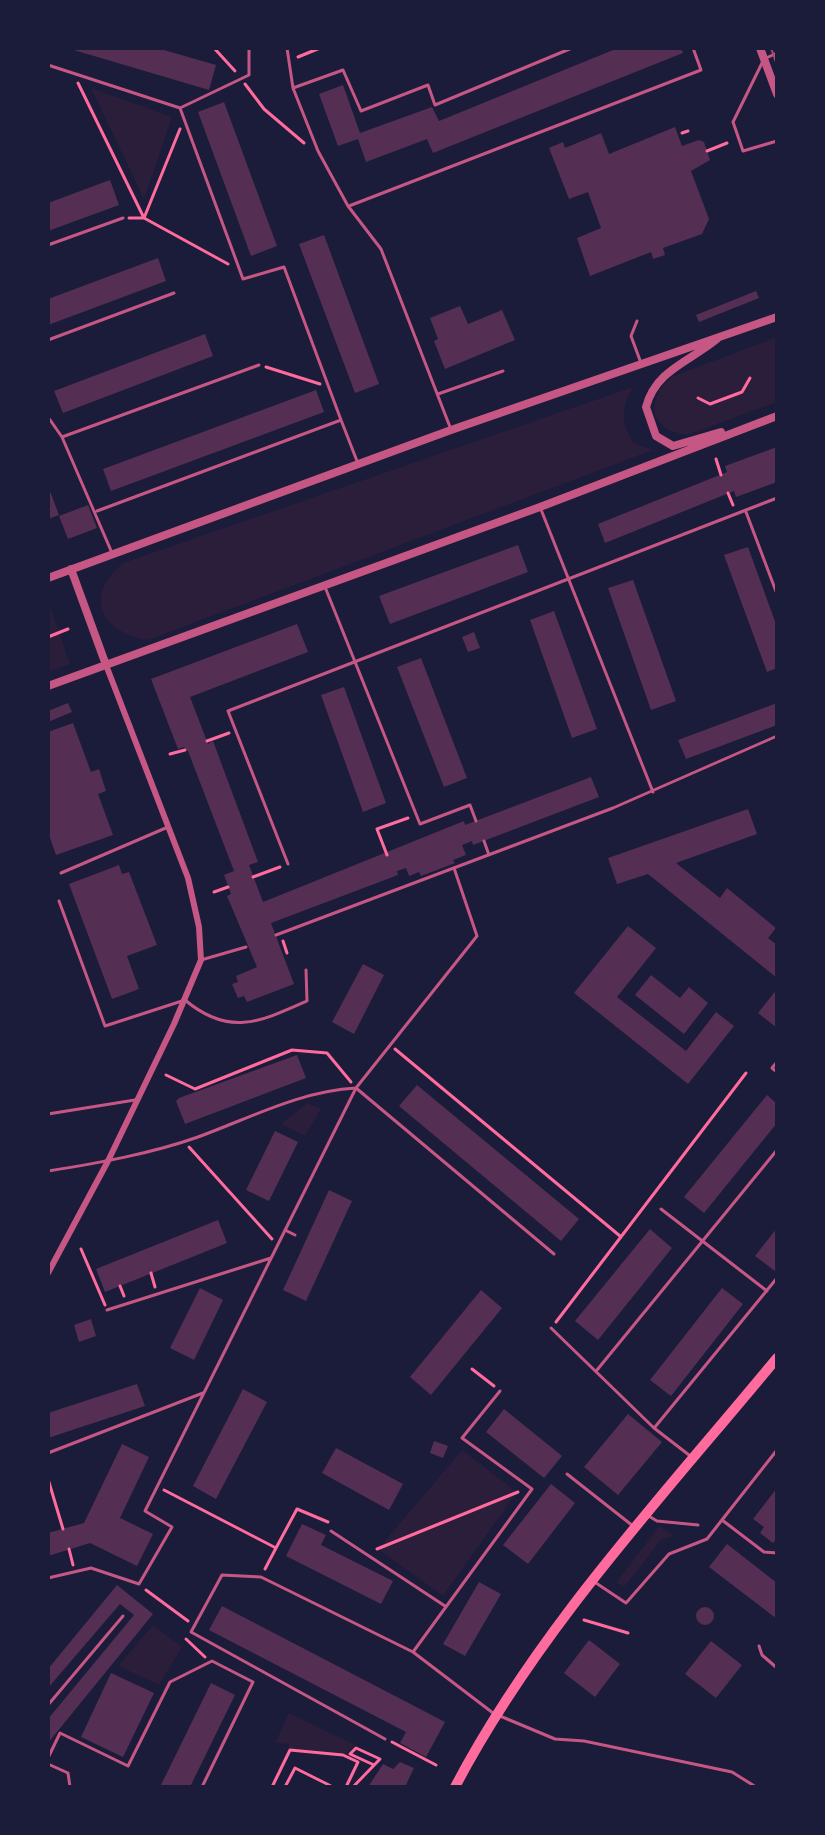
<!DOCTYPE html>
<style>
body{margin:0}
#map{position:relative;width:825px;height:1835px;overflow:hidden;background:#1b1b3a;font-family:Raleway,sans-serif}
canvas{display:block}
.frame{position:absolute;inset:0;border:50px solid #1b1b3a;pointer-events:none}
</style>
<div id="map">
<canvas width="825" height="1835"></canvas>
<div class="frame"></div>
</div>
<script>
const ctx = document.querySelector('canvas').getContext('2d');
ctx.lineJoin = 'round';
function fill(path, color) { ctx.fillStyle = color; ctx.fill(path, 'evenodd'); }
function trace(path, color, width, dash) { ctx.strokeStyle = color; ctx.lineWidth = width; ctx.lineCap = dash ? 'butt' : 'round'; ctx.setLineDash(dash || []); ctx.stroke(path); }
fill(new Path2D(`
 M91,88l81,29 -28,82z
 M777,337v65l-90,33c-38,-5 -42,-33 -16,-58z
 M633,387c-12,22 -13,35 1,56l19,7 -505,190c-49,-8 -64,-45 -25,-77z
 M48,601l22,63 -22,8z
 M307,1103l14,6 -16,27 -24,-12z
 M462,1450l55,42 -74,104 -65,-47z
 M659,1526l15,10 -13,4 -36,46 -9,-3z
 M153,1625l29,22 -23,38 -41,-19z
 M289,1713l66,32 -9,9 -58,-6 1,-4 -14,-1z`), '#2a1e3b');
fill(new Path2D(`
 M67,48h90l59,17 -7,25z
 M618,48h63l2,5 -250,100 -6,-14 -61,23 -8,-23 -20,7 -19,-52 24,-9 17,48 72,-26 7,14z
 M224,102l53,144 -26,10 -53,-144z
 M675,127l7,19 17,-6 5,2 6,18 -19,11 18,48 -7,15 -39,14 2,7 -12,4 -2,-7 -61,24 -13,-38 24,-10 -13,-36 -19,7 -20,-51 14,-6 2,6 36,-15 8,21z
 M110,180l9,25 -71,26v-28z
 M324,235l55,149 -24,9 -56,-149z
 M158,258l8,23 -118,44v-26z
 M756,291l3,7 -60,24 -3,-7z
 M460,306l8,18 34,-14 13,30 -70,29 -11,-28 4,-2 -8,-21z
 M205,334l8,22 -150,57 -9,-22z
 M316,390l8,22 -213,79 -8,-22z
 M777,447v35l-41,15 -2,-6 -129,52 -7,-19 129,-52 -2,-6z
 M48,486l11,29 -11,4z
 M88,505l9,23 -29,11 -9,-23z
 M518,545l10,27 -138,52 -11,-28z
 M748,547l29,80v41l-10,4 -43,-117z
 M633,580l43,121 -25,9 -43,-122z
 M554,611l43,118 -25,9 -42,-118z
 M297,624l11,28 -118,45 18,47 5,-3 45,121 -9,3 14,37 201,-81 1,4 126,-48 8,20 -126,48 -1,-4 -10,4 4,10 -13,5 2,3 -34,13 -2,-4 -10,4 -3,-8 -9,3 1,4 -127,48 23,61 -47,18 -3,-6 -6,2 -6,-14 6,-2 -2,-6 21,-9 -30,-71 4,-2 -7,-19 10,-4 -46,-120 -4,-4 -6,2 -27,-70z
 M474,632l6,16 -12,4 -6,-15z
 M421,658l46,120 -23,9 -47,-120z
 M344,687l42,116 -23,9 -42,-117z
 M68,703l4,9 -24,10v-11z
 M777,703v22l-91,34 -8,-19z
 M73,723l18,49 8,-3 7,22 -8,3 15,41 -57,20 -8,-23v-100z
 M748,809l9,25 -81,29 44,35 7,-10 49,40 -8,10 9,7v33l-129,-104 -31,10 -9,-26z
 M119,865l3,9 7,-2 28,73 -30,11 12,33 -27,10 -43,-115z
 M628,926l28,22 -39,49 69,54 30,-39 18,14 -46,58 -114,-91z
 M363,964l21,11 -30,59 -22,-12z
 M651,975l29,23 9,-11 19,16 -24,31 -49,-39z
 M777,989v39l-19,-15z
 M297,1055l9,23 -121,46 -9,-23 3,-3z
 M417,1085l162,134 -18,22 -162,-135z
 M767,1095l10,9v19l-73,90 -20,-16z
 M275,1131l23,11 -29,59 -23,-11z
 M329,1190l23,11 -46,100 -23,-11z
 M218,1220l9,23 -122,49 -9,-23z
 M777,1228v40l-2,3 -20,-15z
 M650,1229l22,19 -74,92 -23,-19z
 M200,1288l23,12 -29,60 -24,-12z
 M722,1288l21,16 -72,92 -21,-16z
 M481,1290l21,18 -71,87 -21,-18z
 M91,1319l5,17 -17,6 -5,-17z
 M137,1384l8,22 -97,32v-25z
 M243,1389l24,13 -51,97 -23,-13z
 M504,1409l58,47 -18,22 -58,-46z
 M628,1414l34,28 -44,53 -34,-28z
 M434,1441l14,5 -5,12 -13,-5z
 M122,1444l27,13 -29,61 33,16 -16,32 -47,-23 -42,13v-23l36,-10z
 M336,1448l67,36 -14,26 -67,-37z
 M551,1484l24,19 -47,61 -25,-19z
 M777,1488v50l-4,5 -13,-10 4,-6 -11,-8z
 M302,1524l24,11 -5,10 72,36 -12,23 -95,-48z
 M727,1544l50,39v36l-68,-52z
 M479,1582l22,12 -36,62 -22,-12z
 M117,1585l36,29 -105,129v-24l86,-104 -14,-11 -72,84v-19z
 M222,1606l223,116 -19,35 -26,-14 6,-11 -197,-102z
 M696 1616a9 9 0 1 1 18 0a9 9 0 1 1-18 0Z
 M589,1640l31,24 -25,33 -31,-24z
 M711,1641l31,24 -26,33 -31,-24z
 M111,1673l43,20 -31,64 -42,-20z
 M211,1683l24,12 -45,92h-30z
 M400,1762l14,6 -9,19h-37l15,-23 10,5z`), '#542f53');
trace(new Path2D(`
 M214,48l21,23
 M298,57l22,-9
 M78,83l66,135h-15
 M245,84l19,25 40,34
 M180,129l-36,89 84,46
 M682,133l6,-2
 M707,151l20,-8
 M266,367l54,17
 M698,398l12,6 32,-12 8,-14
 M716,459l5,16
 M728,493l5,12
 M48,637l20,-8
 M207,741l22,-8
 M170,754l15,-4
 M387,855l-10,-26 31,-11
 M253,877l27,-10
 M214,892l14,-5
 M283,941l4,12
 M395,1049l225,187
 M166,1075l29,14 97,-39 35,3 24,29
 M189,1147l83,92
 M81,1249l24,56
 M151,1273l4,14
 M120,1286l4,10
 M556,1322l190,-249
 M472,1369l22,17
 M48,1479l15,50
 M164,1490l112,58 21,-39 31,13
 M69,1549l4,16
 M377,1549l141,-57
 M265,1569l11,-21
 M146,1590l42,31
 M584,1620l44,13
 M186,1639l19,18
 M392,1742l44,23
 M272,1787l18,-37 53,5 15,7 -12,25
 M285,1787l10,-19 38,19
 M314,1787h8
 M353,1787l27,-28 -24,-11 -6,6 24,11`), '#ff6b9d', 3);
trace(new Path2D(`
 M287,48l6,40 25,63 30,55 33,43 69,178
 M777,53l-13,6 -31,63 10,29 34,-10
 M48,65l132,43 63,171 41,-12 57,153
 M293,88l50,-18 18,41 67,-26 7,20 137,-57
 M180,108l69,-33v-27
 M349,206l352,-136 -8,-22
 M48,245l75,-27
 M637,321l-6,15 10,27
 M48,340l126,-47
 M438,394l65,-23
 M48,417l14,20 50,116
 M62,437l197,-72
 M540,507l113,285
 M97,511l244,-91 16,41
 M746,512l31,82
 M325,587l95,237 50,-19 6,16
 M484,841l5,14
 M288,864l-60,-153 549,-213
 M454,868l23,68 -121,152 198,166
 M61,873l107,-46
 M59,901l46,125 80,-26c44,37 75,22 122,1l-1,-31
 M276,935l337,-127 164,-72
 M201,960l45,-13
 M777,1062l-5,6 5,4
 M48,1114l87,-14
 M48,1171c50,-8 102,-17 150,-34 52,-19 102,-46 158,-49
 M661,1209l106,82
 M285,1230l10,5
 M107,1310l164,-52
 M551,1328l103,100 35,27
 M597,1370l180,-220
 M655,1427l122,-149
 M48,1453l155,-60
 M567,1474l66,52
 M647,1515l10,6 41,4
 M722,1520l42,32 13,1
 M331,1531l114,75
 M48,1578l43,-10 48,16 33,-57 -27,-16 211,-423
 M593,1581l33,22 43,-49 38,-15 70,-89
 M759,1646l3,9 15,13
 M413,1652l119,-163 -70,-51 38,-47
 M48,1705l75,-89
 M500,1716l55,23 29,2 148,31 24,15
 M385,1739l-194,-107 31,-57 39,2 152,75 80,61
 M48,1758l12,-25 68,33 42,-84 42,-21 41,21 -51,105
 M48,1764l20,9 2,14`), '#c65784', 3);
trace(new Path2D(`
 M48,1273l60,-112 66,-137 27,-64 -2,-33 -11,-49 -82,-213`), '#c65784', 6);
trace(new Path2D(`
 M760,48l17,46
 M717,339c-28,23 -61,31 -71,68l10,29 17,10 48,-14
 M71,569l35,96
 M48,578l403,-148 326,-113
 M48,686l492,-179 237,-91`), '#c65784', 8);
trace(new Path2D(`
 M455,1787c83,-158 209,-292 322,-429`), '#ff6b9d', 10);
trace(new Path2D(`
 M771,48l6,17`), '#a44b75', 2);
</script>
